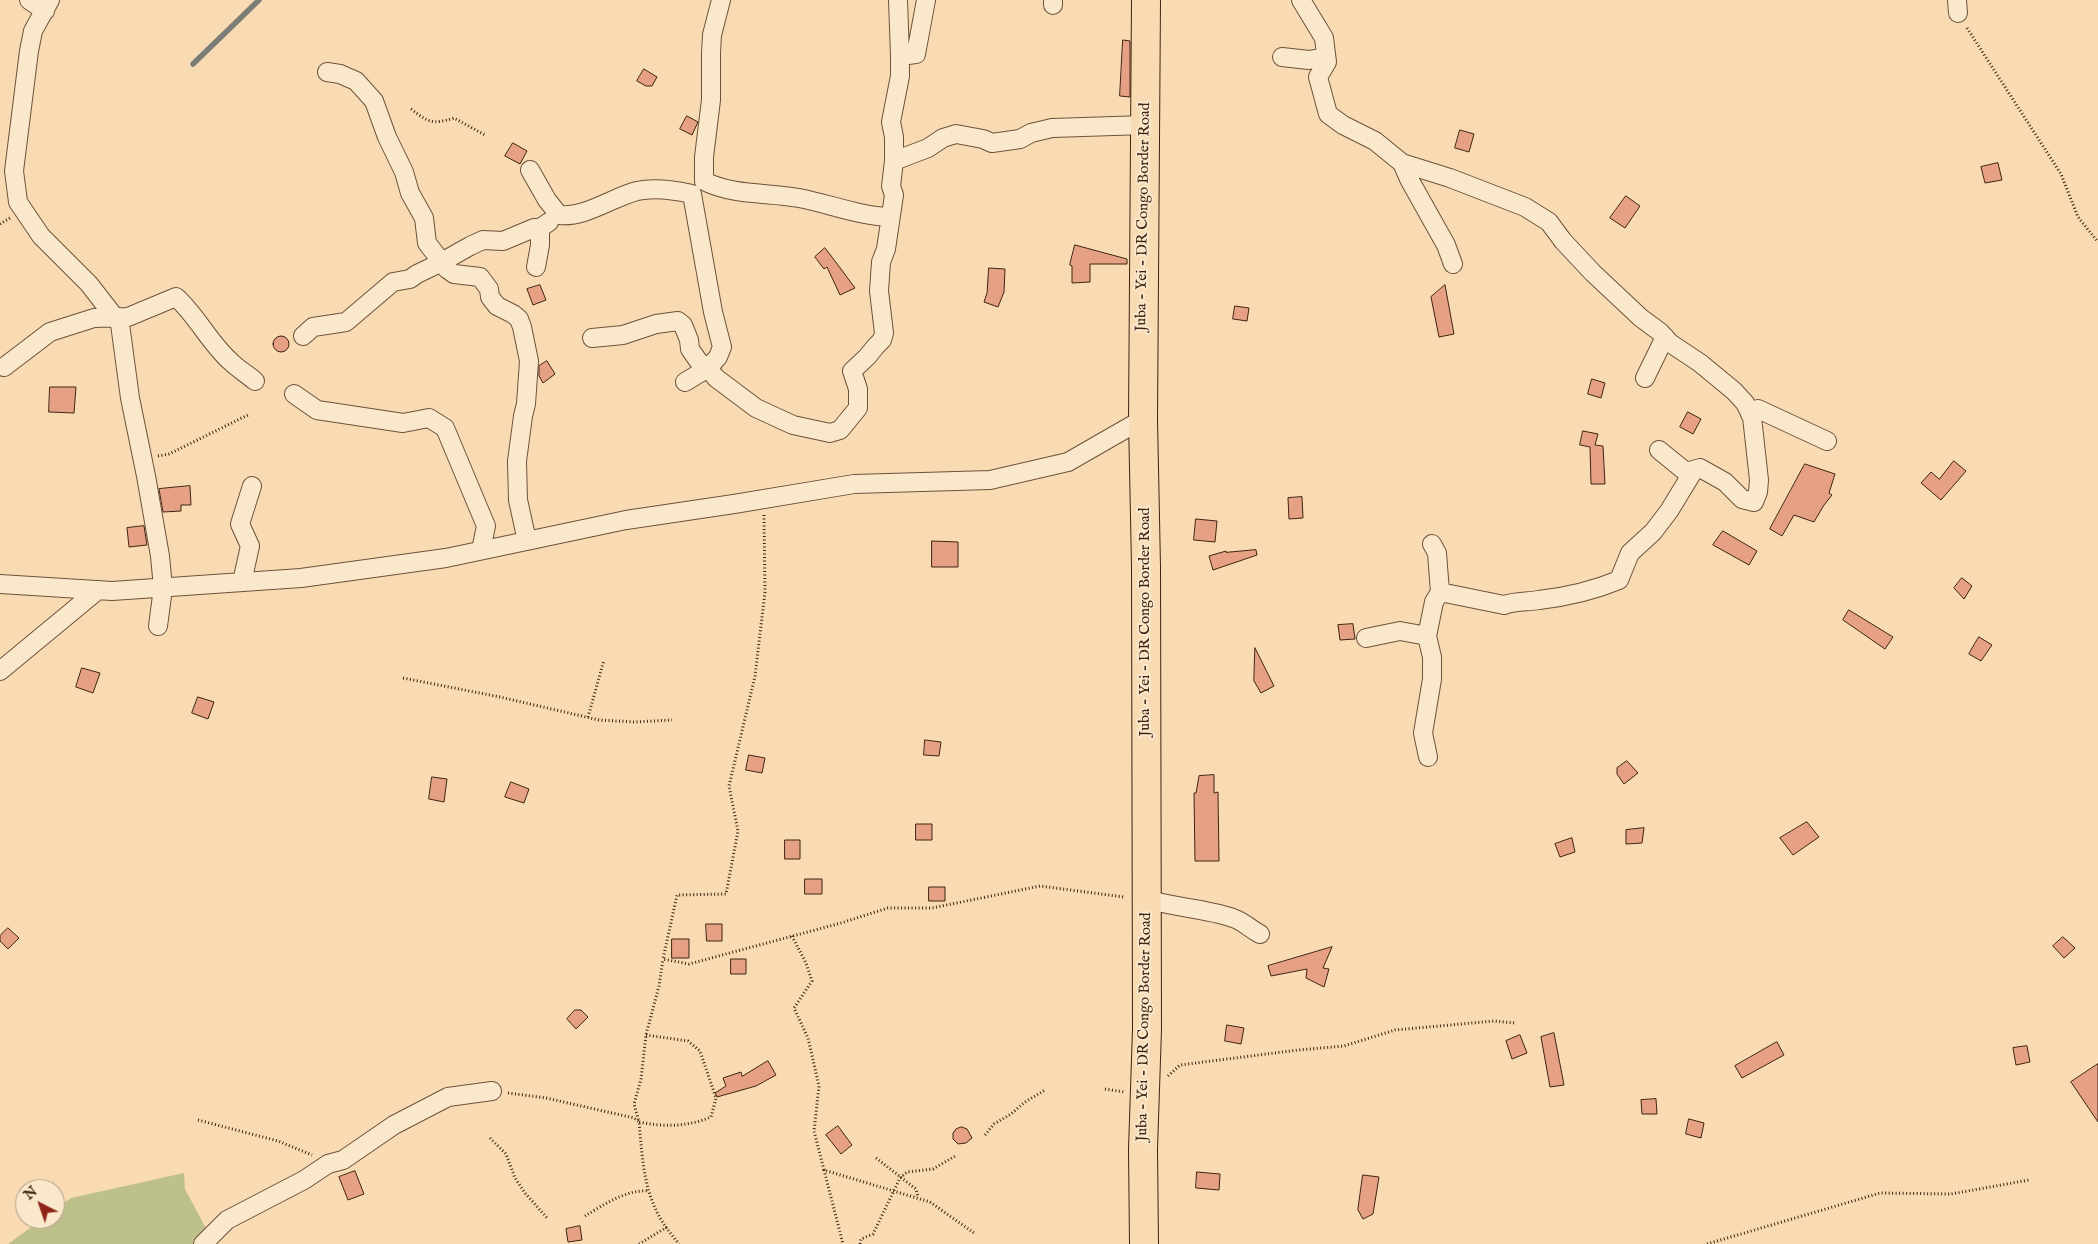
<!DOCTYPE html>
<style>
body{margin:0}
#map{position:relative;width:2098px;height:1244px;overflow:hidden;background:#f8dbb2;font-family:"IM FELL English",serif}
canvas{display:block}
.north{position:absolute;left:15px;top:1179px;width:50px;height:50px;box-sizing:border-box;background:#fae8cd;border:1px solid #af9a82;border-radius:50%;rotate:319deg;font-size:14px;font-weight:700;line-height:20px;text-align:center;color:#3f2412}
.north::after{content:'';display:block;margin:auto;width:18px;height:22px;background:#8f2418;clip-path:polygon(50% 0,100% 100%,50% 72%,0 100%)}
</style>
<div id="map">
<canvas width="2098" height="1244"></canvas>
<div class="north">N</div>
</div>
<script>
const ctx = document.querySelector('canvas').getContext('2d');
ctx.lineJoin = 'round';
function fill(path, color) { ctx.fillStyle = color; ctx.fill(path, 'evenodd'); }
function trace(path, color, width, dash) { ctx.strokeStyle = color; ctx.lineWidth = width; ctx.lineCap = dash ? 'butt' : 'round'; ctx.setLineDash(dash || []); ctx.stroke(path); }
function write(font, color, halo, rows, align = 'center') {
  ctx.font = font + ' "IM FELL English",serif'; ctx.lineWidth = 4; ctx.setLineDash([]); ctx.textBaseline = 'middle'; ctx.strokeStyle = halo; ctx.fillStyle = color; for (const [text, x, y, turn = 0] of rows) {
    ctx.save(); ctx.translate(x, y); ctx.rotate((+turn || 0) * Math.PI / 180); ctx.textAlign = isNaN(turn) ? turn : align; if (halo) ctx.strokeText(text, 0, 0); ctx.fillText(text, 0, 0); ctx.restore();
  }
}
fill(new Path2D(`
 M184,1173l1,16 24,45 -11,10h-190l34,-25h13v-10l16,-11z`), '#bec08c');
trace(new Path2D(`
 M193,64l66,-64`), '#7b7d76', 5.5);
const building = new Path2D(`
 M1123,40l7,1v56l-10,-1z
 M644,69l13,8 -5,9h-6l-9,-5z
 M687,116l11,6 -6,13 -12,-6z
 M1460,130l14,4 -5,18 -14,-4z
 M513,143l14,8 -7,13 -15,-8z
 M1998,163l4,17 -17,3 -4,-16z
 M1626,196l14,10 -15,22 -15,-10z
 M1075,245l52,14v5h-37v18l-18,1v-17l-2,-1z
 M825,248l10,13 20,27 -15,7 -13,-28 -3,2 -9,-12z
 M989,268l16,1 -1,23 -6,15 -14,-5 3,-9z
 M540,285l6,15 -13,5 -6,-16z
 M1445,285l9,49 -15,3 -8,-40z
 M1235,306l14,2 -2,13 -14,-2z
 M273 344a8 8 0 1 1 16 0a8 8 0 1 1-16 0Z
 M547,361l8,13 -12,9 -4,-7v-10z
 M1592,379l13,4 -4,15 -13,-4z
 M50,387h26l-2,26 -25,-1z
 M1688,412l13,7 -8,15 -13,-7z
 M1583,431l15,3 -3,11 8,1 2,38h-14l-1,-37 -10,-2z
 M1954,461l12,10 -25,29 -20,-17 10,-11 8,7z
 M1805,464l30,10 -6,19 3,2 -8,10 -10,17 -20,-7 -12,21 -12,-7z
 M190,486l1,19h-10v6l-18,1 -4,-23z
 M1302,497l1,21 -14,1 -1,-21z
 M1196,519l21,2 -2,21 -21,-2z
 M144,526l3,19 -18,2 -2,-19z
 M1723,531l34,20 -8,14 -36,-20z
 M932,541l26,1v25h-26z
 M1256,550l1,5 -44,15 -4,-14 17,-5v1z
 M1962,578l10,8 -8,13 -10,-11z
 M1849,610l44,27 -8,12 -42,-29z
 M1353,624l2,15 -15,1 -2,-15z
 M1979,637l13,8 -11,16 -12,-7z
 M1255,648l19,38 -13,7 -7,-12z
 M82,668l18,5 -7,20 -17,-6z
 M198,697l16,5 -6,17 -16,-6z
 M925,740l16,2 -2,14 -15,-1z
 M749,755l16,3 -3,15 -16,-3z
 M1627,761l11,12 -14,11 -7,-10v-6z
 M1214,775v18l4,-1 1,69h-24l-1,-68h2l3,-17z
 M432,777l15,2 -3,23 -15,-3z
 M511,782l18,7 -5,14 -19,-6z
 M1807,822l12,15 -26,18 -13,-17z
 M916,824h16v16h-16z
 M1644,828l-2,15 -16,1v-14z
 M1572,838l3,14 -15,5 -5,-13z
 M785,840h15v19h-15z
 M805,879h17v15h-17z
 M929,887h16v14h-16z
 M706,924h16v17h-15z
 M8,928l11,10 -11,11 -8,-8v-5z
 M2063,937l12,11 -11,10 -11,-12z
 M672,939h17v19h-17z
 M1332,947l-9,21 6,1 -5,18 -18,-9 1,-9 -36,7 -3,-10z
 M731,959h15v15h-15z
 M575,1010h6l7,7 -12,12 -9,-10z
 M1227,1025l17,3 -3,16 -16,-3z
 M1554,1033l10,52 -14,2 -9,-50z
 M1520,1035l7,18 -15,6 -6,-18z
 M1777,1042l7,13 -42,23 -7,-12z
 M2027,1046l3,16 -14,3 -3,-17z
 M768,1061l8,14 -20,11 -39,11 -2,-4 11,-7 -3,-8 18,-6 1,4z
 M2098,1064v58l-27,-40z
 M1656,1099l1,15h-15l-1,-14z
 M1689,1119l15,4 -3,15 -15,-4z
 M838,1126l14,19 -11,9 -15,-19z
 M962,1127l5,2 5,9 -6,5 -8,1 -5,-5v-6l3,-4z
 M355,1171l9,23 -16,6 -9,-23z
 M1197,1172l23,2 -1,16 -23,-2z
 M1363,1175l16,2 -6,37 -10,5 -5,-9z
 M580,1226l2,14 -14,2 -2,-13z`);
fill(building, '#e6a184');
trace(building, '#3f2412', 1);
const street = new Path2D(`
 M29,0l16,11
 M50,0l-17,31 -4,20 -15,120 4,31 23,34 48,48 31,40 10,74 16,78 14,80 3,32 -5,38
 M721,0l-9,35 -1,18v47l-7,57v24c30,15 63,11 95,17 31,6 60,18 91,19
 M898,0l2,56
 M1301,0l23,38 3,24 -9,15 10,37 15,11 32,16 27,22 7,16 37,66 7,19
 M1957,0l1,13
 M1053,5v-5
 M1282,57l27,3 17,-3
 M327,72l13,2 16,7 18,20 13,36 17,35 6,21 14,25 3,25 20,26 7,5 26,3 9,12 1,8 7,9 16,8 6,5 3,8 7,34 -3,43 -3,12 -6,45 1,39 9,41
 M894,161v-24l-3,-15 9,-46v-20l16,-2 10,-54
 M1402,163l48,15 75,29 24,15 14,19 30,32 48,45 19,14 10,11 30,20 34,28 11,12 7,14 7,63 -1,12 -4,10 -12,-3 -17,-17 -25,-14 -14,4 -27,-22
 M530,170l17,30 12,15c26,3 54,-18 78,-24 18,-4 37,-1 55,3l21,118 9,35 -4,10 -10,11 -23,14
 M536,267l4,-22v-17l9,-6
 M303,336l10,-9 33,-5 47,-40 17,-3 7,-5 23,-11 30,-17 13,-6 20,1 31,-13h6
 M592,338l31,-3 33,-11 22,-3 5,4 6,15 1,9 9,13 9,6 8,10 40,30 37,17 37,8 10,-3 18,-22v-19l-6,-18 15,-14 9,-11 6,-6 2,-7 -5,-42 2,-29 5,-13 8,-54 -3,-9 3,-25 34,-13 15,-10 13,-4 27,5 9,4 28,-4 11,-6 21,-5 93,-3
 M4,367l46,-35 44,-14 34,-1 48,-20c21,19 33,45 54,64 8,8 17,13 25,20
 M1645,378l20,-41
 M294,394l23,16 86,13 26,-5 16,10 41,98 -5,24
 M1750,414l8,-5 69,32
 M242,582l8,-36 -10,-22 12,-38
 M0,584l112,7 189,-13 145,-20 180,-38 108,-16 120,-20 136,-4 78,-18 75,-43
 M1440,592l64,13c11,-4 23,-3 35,-5 26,-3 56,-10 80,-20l11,-27 23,-21 16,-21 25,-41
 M1366,638l34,-7 27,5
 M0,671l98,-81
 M1428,757l-5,-24 9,-54v-22l-5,-21 7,-34 6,-10 -3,-39 -5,-9
 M1147,899c28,9 58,9 86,19 10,3 17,11 27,16
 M203,1244l24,-24 77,-40 24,-16 15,-4 51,-35 54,-28 44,-6`);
const primary = new Path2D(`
 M1144,1244l-1,-95 4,-120 -1,-462 -3,-148 3,-419`);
trace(street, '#6d523a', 20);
trace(primary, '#3f2412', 30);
trace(new Path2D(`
 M1967,28l94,146 17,43 20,25
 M411,109c17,13 21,16 43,9l31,17
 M0,224l10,-6
 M158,456l11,-2 81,-40
 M764,515l1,77 -10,84 -26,110 9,45 -12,63 -49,1 -14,64 26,5 152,-41 47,-15h44l108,-22 84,11
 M403,678l97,19 99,23 36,2 37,-2
 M588,717l16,-57
 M792,936l14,27 6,18 -18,27 14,30 11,48 -5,45 10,39 106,32 44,31
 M646,1035l42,6 12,10 16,47 -5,19c-24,10 -47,10 -72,5l-5,-18 7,-25 5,-44 13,-49 4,-27
 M1168,1076l12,-11 118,-15 46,-4 51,-16 99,-9 21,2
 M1105,1089l19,3
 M508,1093l38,5 88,20 5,4c3,31 4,65 20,94 5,10 13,19 20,28
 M198,1120l80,21 34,14
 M985,1135l9,-11 17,-10 14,-12 20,-12
 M490,1138l16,16 9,24 10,15 23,26
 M876,1158l40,31 2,8
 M824,1170l19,74
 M585,1216c18,-11 42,-27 64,-25
 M639,1244l28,-17
 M860,1244l1,-5 12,-5 27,-56 7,-6 26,-3 24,-14
 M1707,1244l173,-51 71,1 78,-14`), '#3f2412', 3, [1, 2.5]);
trace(street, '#fae8cd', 18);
trace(primary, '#f8dbb2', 28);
write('15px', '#3f2412', '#fae8cd', [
 ["Juba - Yei - DR Congo Border Road",1144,217,-89],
 ["Juba - Yei - DR Congo Border Road",1146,622,-90],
 ["Juba - Yei - DR Congo Border Road",1145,1027,-89]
]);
</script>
